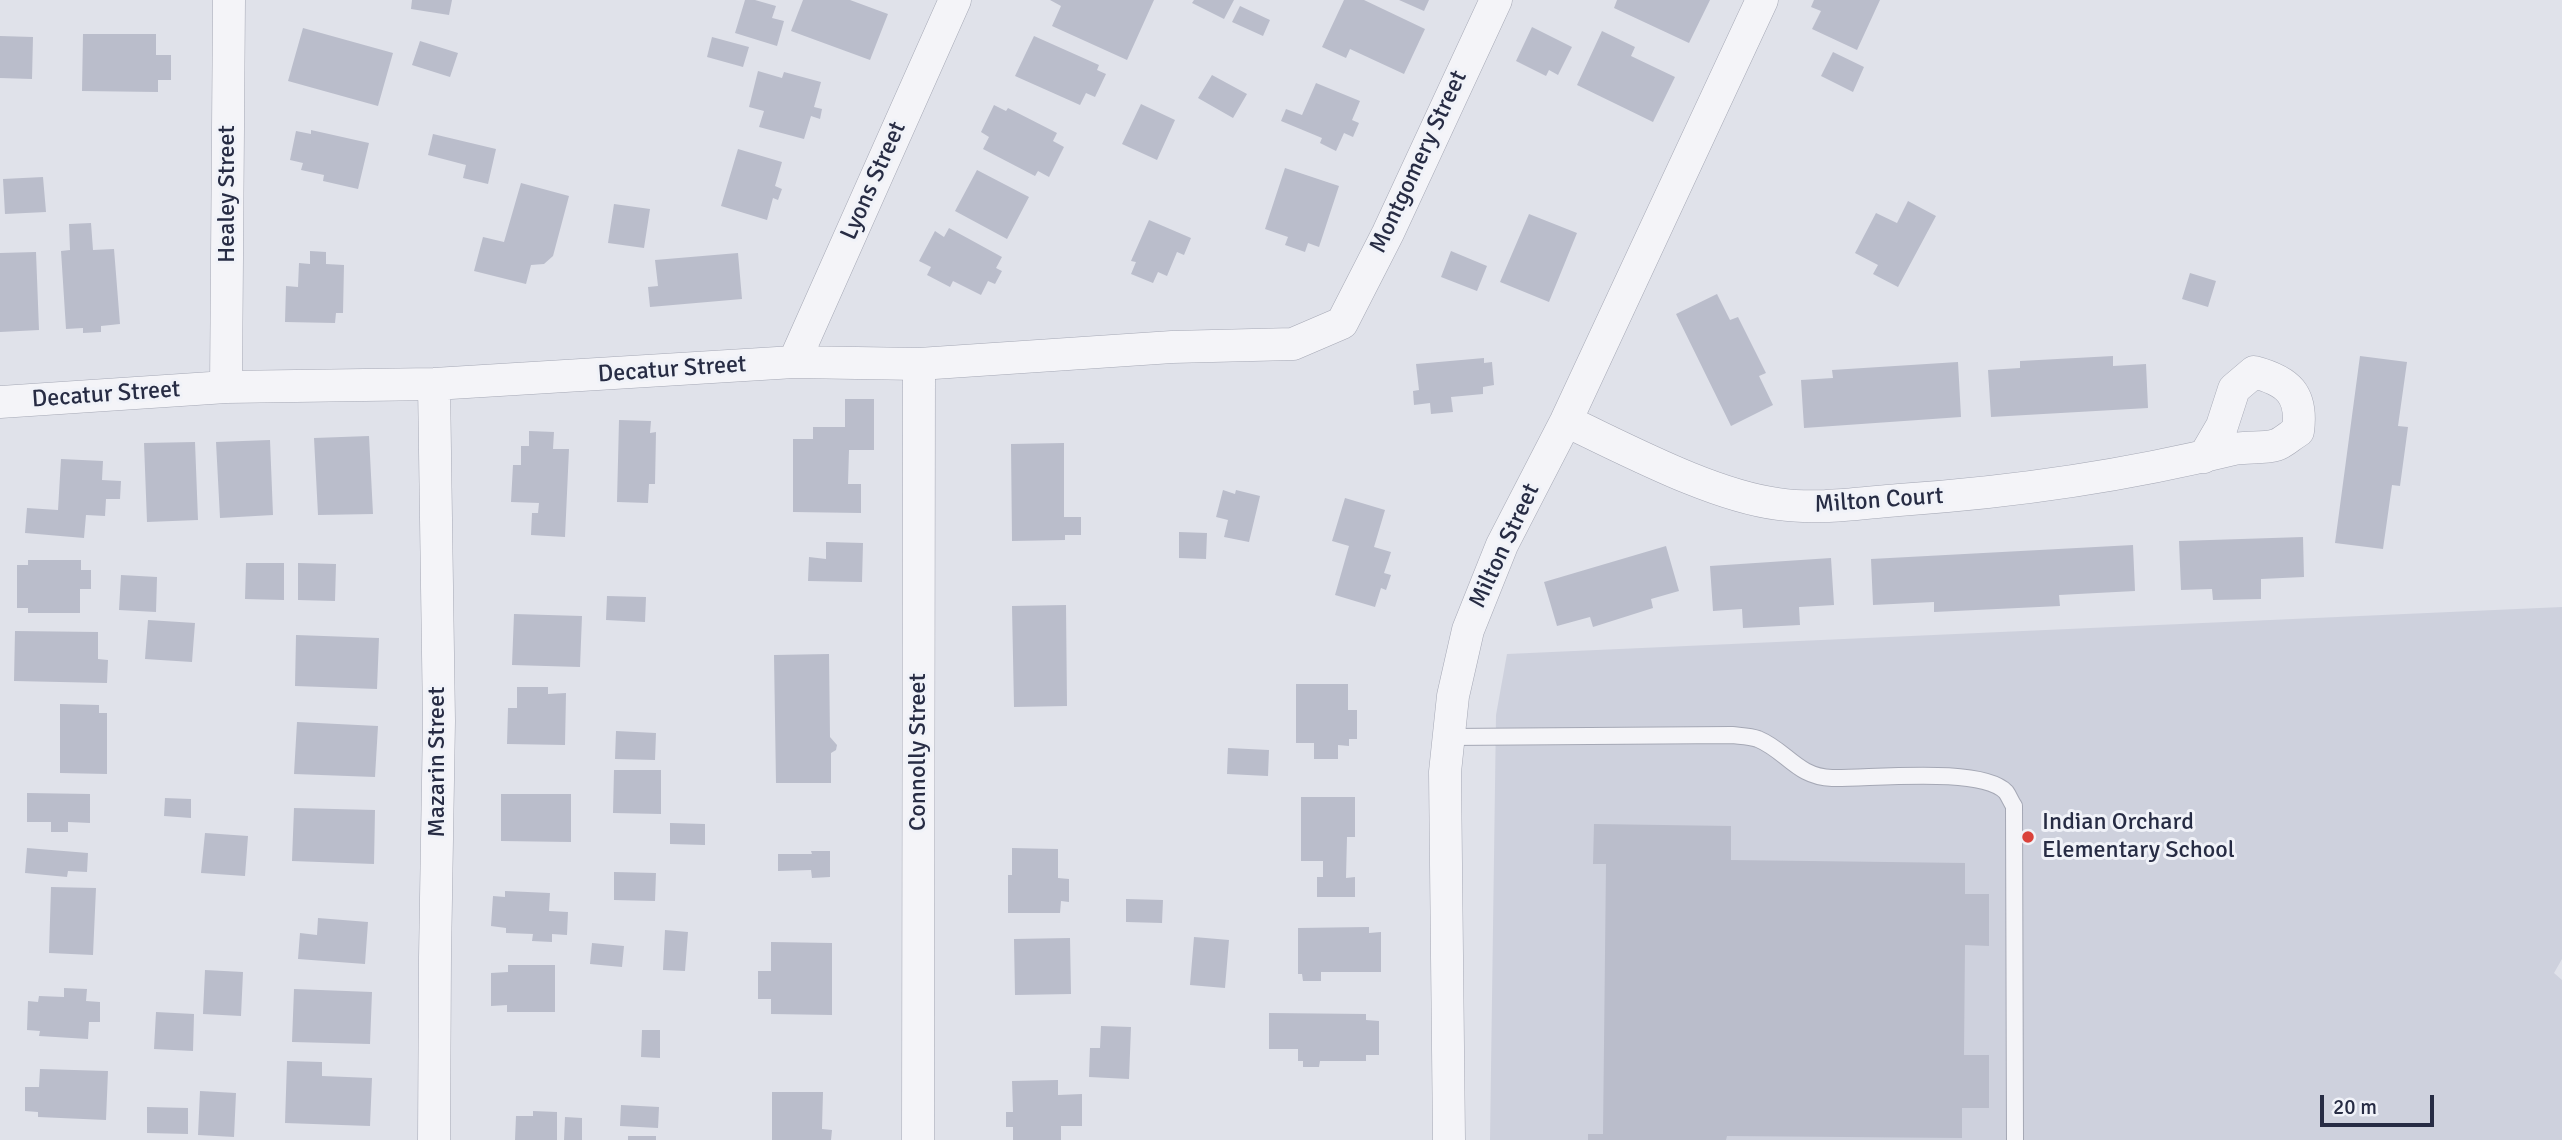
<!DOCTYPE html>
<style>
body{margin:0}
#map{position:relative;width:2562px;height:1140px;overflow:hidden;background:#e0e2ea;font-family:Signika,sans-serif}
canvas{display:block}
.scale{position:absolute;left:2320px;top:1095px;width:114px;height:32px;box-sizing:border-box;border:4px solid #272c44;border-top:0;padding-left:9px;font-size:21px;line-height:24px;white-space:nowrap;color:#272c44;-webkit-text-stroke:5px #f0f2f8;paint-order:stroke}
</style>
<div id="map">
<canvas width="2562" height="1140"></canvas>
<div class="scale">20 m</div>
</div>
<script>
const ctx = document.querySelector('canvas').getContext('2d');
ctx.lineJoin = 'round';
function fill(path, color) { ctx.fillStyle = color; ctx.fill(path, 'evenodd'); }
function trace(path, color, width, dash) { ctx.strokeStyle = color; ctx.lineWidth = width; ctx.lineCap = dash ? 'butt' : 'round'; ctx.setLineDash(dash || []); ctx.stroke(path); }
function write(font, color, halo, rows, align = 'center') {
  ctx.font = font + ' Signika,sans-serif'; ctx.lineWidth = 6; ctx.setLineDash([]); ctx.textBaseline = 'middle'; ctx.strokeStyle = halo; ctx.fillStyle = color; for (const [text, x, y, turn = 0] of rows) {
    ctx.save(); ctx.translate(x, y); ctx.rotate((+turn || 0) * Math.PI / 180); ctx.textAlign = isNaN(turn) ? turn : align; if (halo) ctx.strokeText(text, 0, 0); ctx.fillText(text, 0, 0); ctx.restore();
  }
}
fill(new Path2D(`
 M2562,607v352l-8,14 8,7v160h-1072l6,-425 11,-61z`), '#ced1dd');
fill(new Path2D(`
 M412,0h40l-3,15 -38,-6z
 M745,0h10l21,6 -4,12 12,3 -7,25 -42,-13z
 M803,0h47l38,14 -18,46 -79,-29z
 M1050,0h104l-27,60 -75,-34 9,-20z
 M1194,0h40l-10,19 -32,-16z
 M1344,0h20l61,29 -21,45 -54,-25 -4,9 -24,-11z
 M1399,0h30l-5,11z
 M1617,0h93l-21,43 -75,-35z
 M1814,0h66l-23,50 -45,-21 9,-18 -10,-4z
 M1240,6l30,14 -7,16 -31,-14z
 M1532,27l40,20 -14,28 -9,-5 -3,6 -30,-15z
 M303,28l90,25 -15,53 -90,-25z
 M1602,31l33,16 -4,9 44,21 -22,45 -76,-37z
 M83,34h73v21h15v25h-13v12l-76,-1z
 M0,36l33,1 -1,42 -32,-1z
 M1034,36l65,29 -2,5 9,4 -11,23 -9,-4 -6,12 -65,-29z
 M712,37l37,10 -6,20 -36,-10z
 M420,41l38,12 -8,24 -38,-12z
 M1833,52l31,15 -11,25 -32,-16z
 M758,71l24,7 2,-6 37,10 -7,25 8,2 -2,10 -9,-3 -7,23 -45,-12 5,-16 -15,-4z
 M1212,75l35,19 -14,24 -35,-20z
 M1316,83l44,18 -8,19 7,3 -6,14 -9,-4 -8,18 -16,-8 2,-5 -41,-17 5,-12 16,6z
 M1141,104l34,16 -18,40 -35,-16z
 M994,105l12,6 2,-3 49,25 -4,8 11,6 -15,30 -11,-6 -3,5 -52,-27 6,-12 -8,-5z
 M311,130l58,13 -11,46 -35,-8 1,-6 -23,-5 2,-7 -13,-3 6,-29 15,3z
 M433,134l63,15 -8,35 -25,-6 3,-13 -38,-10z
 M738,149l44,13 -7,24 7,3 -4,11 -5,-2 -6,22 -46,-14z
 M1285,168l54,18 -20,61 -11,-4 -3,9 -20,-7 3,-8 -23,-8z
 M977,170l52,27 -22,42 -52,-28z
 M43,177l3,35 -41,2 -2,-35z
 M521,183l48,13 -16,60 -9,8 -13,1 -5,19 -52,-13 9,-34 21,5z
 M1908,201l28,15 -38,71 -25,-13 5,-9 -23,-12 21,-40 21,10z
 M614,204l36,5 -6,39 -36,-5z
 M1529,214l48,19 -28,69 -49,-20z
 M1149,220l42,18 -7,17 -7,-3 -10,24 -9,-4 -5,11 -22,-9 5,-12 -5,-1z
 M91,223l2,27 21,-1 6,75 -19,2v6l-18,1v-5l-17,1 -5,-78 9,-1 -1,-26z
 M949,228l53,29 -6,11 6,3 -7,13 -7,-3 -7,14 -28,-14 -3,6 -23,-12 4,-8 -12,-6 16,-30 9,6z
 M310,251l16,1v12l18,1 -1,48h-7l-1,10 -50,-1 1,-36 12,1 1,-24 11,1z
 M1451,251l36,15 -10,25 -36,-14z
 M36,252l3,78 -39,2v-79z
 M738,253l4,46 -92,8 -2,-20 10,-1 -3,-26z
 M2190,273l26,8 -8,26 -26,-8z
 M1717,294l13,26 8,-3 28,56 -7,3 14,29 -42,21 -55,-112z
 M2113,356v10l33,-2 2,44 -157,9 -3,-47 32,-2v-7z
 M2360,356l47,6 -9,64 10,1 -8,59 -8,-1 -9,64 -48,-6z
 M1484,358v5l8,-1 2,23 -11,2v7l-32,3 2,15 -22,2 -1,-11 -16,2 -1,-14 6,-1 -3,-26z
 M1958,362l3,55 -157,11 -3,-48 32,-2 -1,-8z
 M845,399h29v51h-25l-1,34h13v29l-68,-1v-73h20v-12h32z
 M619,420l32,1 -1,12 6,-1 -1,52h-6l-1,19 -31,-1z
 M529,431l25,1 -1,17h16l-4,88 -34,-2 1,-22h6l1,-10 -28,-1 2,-37h8v-19h8z
 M369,436l4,78 -55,1 -4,-77z
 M270,440l3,75 -53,3 -4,-76z
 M195,442l3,78 -51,2 -3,-79z
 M1064,443v74h17v18h-16v5l-53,1 -1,-97z
 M61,459l42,2 -1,19 19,1 -1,18h-14l-1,17 -19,-1 -2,23 -59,-5 2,-25 31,2z
 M1223,490l12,4 1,-4 24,6 -11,46 -25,-5 4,-17 -12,-3z
 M1345,498l40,12 -11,37 17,5 -7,21 7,2 -5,15 -5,-2 -6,19 -40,-12 14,-49 -17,-5z
 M1179,532l28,1 -1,26 -27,-1z
 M2303,537l1,40 -43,2v20l-48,1 -1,-11 -31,1 -2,-49z
 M826,542l37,1 -1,39 -54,-1 1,-24 17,2z
 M2133,545l2,46 -76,4 1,11 -126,6v-10l-61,3 -2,-46z
 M1666,546l13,45 -28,8 2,9 -60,19 -3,-10 -33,9 -13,-44z
 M1831,558l3,47 -35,2 1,18 -57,3 -1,-19 -29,2 -3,-45z
 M28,560h53v10h10v19h-11v24h-52v-5h-11v-43h11z
 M246,563h38v37l-39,-1z
 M298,563l38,1 -1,37 -37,-1z
 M121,575l36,2 -1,35 -37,-2z
 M607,596l39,1 -1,25 -39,-2z
 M1066,605l1,101 -53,1 -2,-101z
 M514,614l68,2 -2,51 -68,-2z
 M148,620l47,3 -3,39 -47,-3z
 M15,631l83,1v27l10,1 -1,23 -93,-2z
 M296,635l83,3 -2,51 -82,-3z
 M829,654l1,83 7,8 -1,5 -5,3v30h-55l-2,-128z
 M1296,684h52v26h9v29h-8v7l-11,-1v14h-24v-16h-18z
 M517,687h31v7l18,-1 -1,52 -58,-1 1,-36h9z
 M60,704l39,1v8h8v61l-47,-1z
 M297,722l81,4 -3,51 -81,-3z
 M616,731l40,2 -1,27 -40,-1z
 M1228,748l41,2 -1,26 -41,-2z
 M614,770h47v44l-48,-1z
 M27,793l63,1v29l-22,-1v10h-17v-10h-24z
 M501,794h70v48l-70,-1z
 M1301,797h54v40h-8l-1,41 9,-1v20h-38v-20h6v-16h-22z
 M165,798l26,1v19l-27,-2z
 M294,808l81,2 -1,54 -82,-3z
 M670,823l35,1v21l-35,-1z
 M1594,824l137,2v34l234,3v31h24v52l-24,-1 -1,110h25v53h-27v30l-235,-2 -1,4h-138v-6h15l3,-270h-13z
 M205,833l43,3 -3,40 -44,-3z
 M27,848l61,5 -1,19 -19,-1 -1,6 -42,-4z
 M1012,848l46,1v29l11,1v23l-8,-1 -1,12h-52v-38h4z
 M811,851h19v26l-18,1 -1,-8 -33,1v-17h34z
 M614,872l42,1 -1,28 -41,-1z
 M51,887l45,1 -3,67 -44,-2z
 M505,891l45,2 -1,18 19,1 -1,23 -15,-1v8l-20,-1 1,-7 -27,-1v-5l-15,-2 2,-30 12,1z
 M1126,899l37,1 -1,23 -36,-1z
 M318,918l50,4 -3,42 -67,-5 2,-26 17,2z
 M1369,927v6l12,-1v40h-60v9h-18l-1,-7h-4v-46z
 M665,930l23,2 -3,39 -22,-1z
 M1194,937l35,3 -4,48 -35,-3z
 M1070,938l1,56 -56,1 -1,-56z
 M771,942l61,1v72l-61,-1v-15h-13v-28h13z
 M592,943l32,3 -2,21 -32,-3z
 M508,965h47v47h-48v-7l-16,1v-33l17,-1z
 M205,970l38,2 -2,44 -38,-2z
 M64,988l23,1 -1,12 14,1v20h-11l-1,17 -49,-3 1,-5 -13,-1 1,-29 10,1 1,-6 25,1z
 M294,989l78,3 -2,52 -78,-2z
 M156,1012l38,2 -1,37 -39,-2z
 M1269,1013l97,1v6l13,1v34h-13v6h-46l-1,6h-16v-6h-5v-12h-29z
 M1101,1026l30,1 -2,52 -40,-2 1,-29h10z
 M642,1030h18v28l-19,-1z
 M287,1061l35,1v14l50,2 -2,48 -85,-3z
 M40,1069l68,2 -2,49 -68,-3v-5l-13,-1v-24h14z
 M1058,1080v15l24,-1v32h-21v14h-48v-13h-7v-15h7l-1,-31z
 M200,1091l36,2 -2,44 -36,-2z
 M772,1092h51l-1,37 10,1 -1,10h-59z
 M621,1105l38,2 -1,21 -38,-2z
 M147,1107l41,1v26l-41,-1z
 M533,1111l24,1v28h-42l1,-24h17z
 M565,1117l17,1v22h-18z
 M628,1136h28v4h-28z`), '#babdcb');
const lane = new Path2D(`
 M1448,737l284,-2c8,1 18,1 26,4 29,12 39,38 74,39 38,1 149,-12 174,14 3,4 5,10 8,14l1,334`);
const street = new Path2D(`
 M794,362l161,-362
 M434,384l5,337 -4,236 -1,183
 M226,387l3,-387
 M0,402l226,-15 208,-3 360,-22 125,2 253,-17 121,-3 49,-21 46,-90 108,-233
 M1566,421c62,29 145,74 212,83 40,6 81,-1 121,-4 116,-8 222,-23 335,-51 13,-3 29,0 42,-4 7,-2 15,-10 22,-14 5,-37 -10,-50 -44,-59l-20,17 -12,37 -18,31
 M918,1140l1,-776
 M1449,1140l-4,-368 8,-76 15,-66 34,-85 64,-124 196,-421`);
trace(lane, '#a5a8b5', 18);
trace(street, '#a5a8b5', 33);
trace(lane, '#f4f4f8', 16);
trace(street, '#f4f4f8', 32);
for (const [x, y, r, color] of [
 [2028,837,7,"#da423b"]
]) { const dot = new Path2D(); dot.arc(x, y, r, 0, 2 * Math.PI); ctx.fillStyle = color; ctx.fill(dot); trace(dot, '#f0f2f8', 2.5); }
write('24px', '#272c44', '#f0f2f8', [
 ["Montgomery Street",1419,162,-65],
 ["Lyons Street",874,181,-66],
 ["Healey Street",228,194,-90],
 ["Decatur Street",672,370,-4],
 ["Decatur Street",106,395,-4],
 ["Milton Court",1879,501,-4],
 ["Milton Street",1505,546,-65],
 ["Connolly Street",919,752,-90],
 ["Mazarin Street",438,762,-90]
]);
write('24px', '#272c44', '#f0f2f8', [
 ["Indian Orchard",2042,823],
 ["Elementary School",2042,851]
], 'left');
</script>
